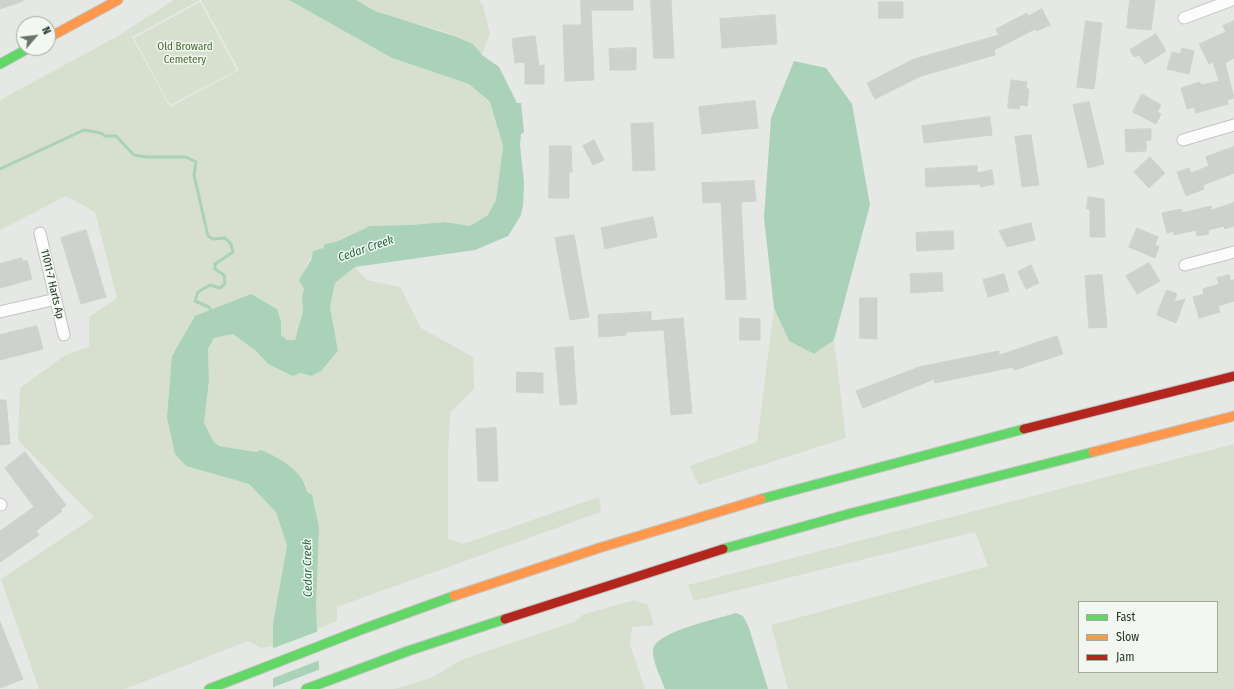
<!DOCTYPE html>
<style>
body{margin:0}
#map{position:relative;width:1234px;height:689px;overflow:hidden;background:#e5e8e4;font-family:"Fira Sans Condensed",sans-serif}
canvas{display:block}
.legend{position:absolute;left:1078px;top:601px;width:140px;height:72px;box-sizing:border-box;background:#f3f7f2;border:1px solid #a1aba0;margin:0;padding:5px 7px;list-style:none;font-size:12px;color:#253924}
.legend li{display:flex;align-items:center;gap:8px;height:20px}
.legend b{width:20px;border:1px solid #a1aba0}
.north{position:absolute;left:16px;top:16px;width:40px;height:40px;box-sizing:border-box;background:#f3f7f2;border:1px solid #a1aba0;border-radius:50%;rotate:62deg;font-size:11px;font-weight:700;line-height:16px;text-align:center;color:#253924}
.north::after{content:'';display:block;margin:auto;width:14px;height:18px;background:#687667;clip-path:polygon(50% 0,100% 100%,50% 72%,0 100%)}
</style>
<div id="map">
<canvas width="1234" height="689"></canvas>
<ul class="legend">
<li><b style="height:5px;background:#63d668"></b>Fast</li>
<li><b style="height:5px;background:#ff974d"></b>Slow</li>
<li><b style="height:5px;background:#b3261e"></b>Jam</li>
</ul>
<div class="north">N</div>
</div>
<script>
const ctx = document.querySelector('canvas').getContext('2d');
ctx.lineJoin = 'round';
function fill(path, color) { ctx.fillStyle = color; ctx.fill(path, 'evenodd'); }
function trace(path, color, width, dash) { ctx.strokeStyle = color; ctx.lineWidth = width; ctx.lineCap = dash ? 'butt' : 'round'; ctx.setLineDash(dash || []); ctx.stroke(path); }
function write(font, color, halo, rows, align = 'center') {
  ctx.font = font + ' "Fira Sans Condensed",sans-serif'; ctx.lineWidth = 3; ctx.setLineDash([]); ctx.textBaseline = 'middle'; ctx.strokeStyle = halo; ctx.fillStyle = color; for (const [text, x, y, turn = 0] of rows) {
    ctx.save(); ctx.translate(x, y); ctx.rotate((+turn || 0) * Math.PI / 180); ctx.textAlign = isNaN(turn) ? turn : align; if (halo) ctx.strokeText(text, 0, 0); ctx.fillText(text, 0, 0); ctx.restore();
  }
}
fill(new Path2D(`
 M174,0h26l-68,37 38,70 69,-37 -38,-70h88l103,58 78,26 20,19 13,43 -7,55 -8,14 -18,11 -25,-4 -35,3 -40,1 -32,15 -13,3 -2,4 -10,3 -10,24 1,14 -2,8 1,14 -8,29h-8l-6,-5v-13l-86,-6 -9,150 63,18 27,28 11,34 -14,77v23l-12,2 -13,-7 -123,48h-86l-38,-110 93,-62 -76,-77 2,-52 47,-34 22,-7v-30l28,-19 -22,-86 -29,-16 -66,34v-130l116,-63z
 M356,0h123l4,6 7,27 -8,22c-27,-29 -72,-29 -107,-44 -6,-3 -13,-7 -19,-11z
 M200,2l37,68 -67,35 -36,-67z
 M355,267l12,13 33,7 21,41 52,29 1,32 -24,24 -2,41v85l15,5 136,-47 2,15 -264,95v14l-20,8 -11,-145 -50,-32 -37,-6 -5,-4 -10,-19 5,-43 -1,-31 6,-11 19,-4 23,17 12,13 44,12 9,-5 17,-20 -8,-44 5,-24z
 M774,308l15,33 25,13 20,-14 12,98 -147,47 -10,-19 68,-24z
 M1234,444v245h-446l-17,-64 217,-59 -13,-34 -281,69 -6,-16zM1079,602h138v70h-138z
 M635,600l13,5 6,20 -22,2 -2,17 15,45h-251l37,-11 30,-18 113,-38 10,-8z`), '#d7e0cf');
fill(new Path2D(`
 M289,0h67l19,11 79,25 19,8 9,11 17,12 18,36h4l3,29 -3,2 -1,11 4,38 -1,23 -2,9 -13,21 -33,14 -120,17 -20,16 -5,24 8,44 -17,20 -9,5 -12,-3 -7,3 -25,-12 -12,-13 -23,-17 -19,4 -6,11 1,31 -5,43 10,19 5,4 37,6 5,-2c18,7 43,22 46,42l5,3 7,32 -3,80 4,82h-47v-66l14,-77 -11,-34 -27,-28 -63,-18 -11,-12 -8,-37 5,-61 23,-40 56,-22 26,15 4,13v13l6,5h8l8,-29 -1,-14 2,-8 -5,-9 12,-20 2,-9 10,-3 2,-4 13,-3 32,-15 40,-1 35,-3 25,4 18,-11 8,-15 7,-54 -13,-44 -21,-18 -77,-26z
 M794,61l32,7 26,36 18,101 -36,135 -20,14 -25,-13 -15,-33 -10,-90 7,-100z
 M736,613l7,3 6,12 19,61h-103c-4,-11 -12,-26 -12,-38 -1,-19 68,-33 83,-38z`), '#aad2b9');
fill(new Path2D(`
 M319,631l1,29 -49,19v-30z
 M321,669l1,20h-51v-1z`), '#e5e8e4');
trace(new Path2D(`
 M0,169l84,-39 17,3 4,3h11l18,19 13,2h39l10,5 -2,13 14,61 5,3 12,-1 6,6 2,8 -18,12v5l9,6 1,9 -5,4 -10,-3 -12,7 -3,9 14,6 3,6`), '#aad2b9', 3);
const building = new Path2D(`
 M0,0h23v1l-23,8z
 M581,0h52v10h-42l3,70 -29,1 -2,-56h18z
 M651,0h20l3,58h-20z
 M1130,0h25l-4,30 -24,-2z
 M879,2h24v16h-24z
 M1042,9l8,16 -13,6 -2,-2 -41,21 1,5 -74,21 -46,23 -8,-16 47,-24 85,-24 -3,-6 31,-16 1,3z
 M775,15l2,29 -55,4 -2,-29z
 M1086,21l16,2 -8,66 -17,-2z
 M1234,21v37l-9,5 9,35 -7,2 1,4 -32,9 -2,-6 -7,2 -6,-21 19,-6 1,3 18,-4 -6,-19 -4,2 -10,-20 27,-12 -3,-6z
 M1156,34l10,17 -21,13 -6,-9 -5,2 -4,-7z
 M535,36l4,30 5,-1v19h-19v-22l-10,1 -3,-24z
 M636,48v22h-26l-1,-21z
 M1182,48l12,3 -5,23 -22,-5 5,-17 8,2z
 M1011,80l16,2 -1,7h3l-2,17 -7,-1 -1,4 -11,-1z
 M1142,94l19,11 -4,7 4,2 -5,10 -23,-12z
 M755,101l3,27 -56,6 -3,-27z
 M1089,102l15,62 -16,4 -15,-63z
 M990,117l2,18 -68,8 -2,-17z
 M653,123l2,47 -22,1 -2,-47z
 M1151,129v11l-5,1v10l-20,1 -1,-22z
 M1031,135l8,50 -17,2 -7,-50z
 M594,140l10,20 -11,5 -10,-19z
 M550,146h21l1,26h-3v26h-20z
 M1234,147v26l-31,12 1,4 -18,7 -9,-24 12,-4 2,5 18,-7 -3,-9z
 M1150,157l15,16 -16,15 -15,-16z
 M977,166v7l15,-3 2,14 -13,3 -1,-3 -54,3 -1,-18z
 M754,181l2,20 -15,1 5,97 -20,1 -5,-98 -18,1 -1,-20z
 M1088,197l16,2 1,38h-15v-28h-3z
 M1234,203v23l-9,3 -1,-3 -16,4 1,4 -12,2 -1,-6 -22,5v-4l-7,2 -5,-20 19,-4 1,4 29,-7v4z
 M653,217l4,20 -52,12 -4,-21z
 M1031,223l4,17 -28,7 -8,-16z
 M1137,228l21,9 -3,8 4,2 -4,11 -26,-11z
 M86,230l20,67 -25,7 -20,-66z
 M953,231l1,18 -37,2 -1,-18z
 M574,235l15,82 -19,3 -15,-82z
 M22,258l1,4 4,-2 5,19 -32,9v-24z
 M1149,263l11,18 -23,13 -11,-18z
 M1031,265l8,18 -13,6 -8,-17z
 M942,273l1,18 -32,2 -1,-19z
 M1004,274l5,17 -21,6 -5,-17z
 M1102,275l5,52 -18,1 -4,-52z
 M1229,275l2,6 3,-1v21l-16,5 2,6 -21,6 -6,-21 11,-3 -1,-5 16,-5 -2,-6z
 M1167,290l10,4 -3,8 11,-3 -9,24 -19,-8z
 M860,298h17v41l-17,-1z
 M651,312v9l32,-3 9,95 -21,2 -7,-85 -38,2v3l-27,2 -1,-22z
 M740,318l20,1v21h-20z
 M37,326l6,23 -43,11v-25z
 M1057,336l6,18 -49,16 -1,-3 -78,16 -1,-4 -71,29 -7,-17 63,-24 80,-16v4z
 M573,347l4,57 -17,1 -5,-57z
 M517,372l26,1v20l-26,-1z
 M0,400h6l4,44 -10,1z
 M496,428l2,53h-20l-2,-52z
 M25,452l41,53 -6,5 2,1 -26,20 3,4 -39,27v-31l34,-24 -29,-39z
 M0,622l23,57 -23,9z`);
fill(building, '#ced1cd');
trace(building, '#ced1cd', 1);
const street = new Path2D(`
 M1184,18l48,-18
 M1183,140l51,-15
 M40,233l24,102
 M1185,265l49,-13
 M0,312l56,-13
 M0,504l1,1`);
const fast = new Path2D(`
 M0,64l29,-16
 M761,499l263,-70
 M723,549l129,-36 241,-61
 M209,689l154,-60 91,-33
 M306,689l102,-38 97,-32`);
const slow = new Path2D(`
 M48,38l70,-38
 M1093,452l141,-36
 M454,596l145,-48 162,-49`);
const jam = new Path2D(`
 M1024,429l210,-53
 M505,619l218,-70`);
trace(street, '#c2c5c1', 13);
trace(fast, '#c2c7c1', 11);
trace(slow, '#c2c7c1', 11);
trace(jam, '#c2c7c1', 11);
trace(street, '#fbfcfb', 11);
trace(fast, '#63d668', 9);
trace(slow, '#ff974d', 9);
trace(jam, '#b3261e', 9);
write('11px', '#486b33', '#f3f7f2', [
 ["Old Broward",185,47],
 ["Cemetery",185,60]
]);
write('11px', '#253924', '#f3f7f2', [
 ["11011-7 Harts Ap",52,284,77]
]);
write('italic 12px', '#266d43', '#f3f7f2', [
 ["Cedar Creek",366,249,-19],
 ["Cedar Creek",308,568,-91]
]);
</script>
